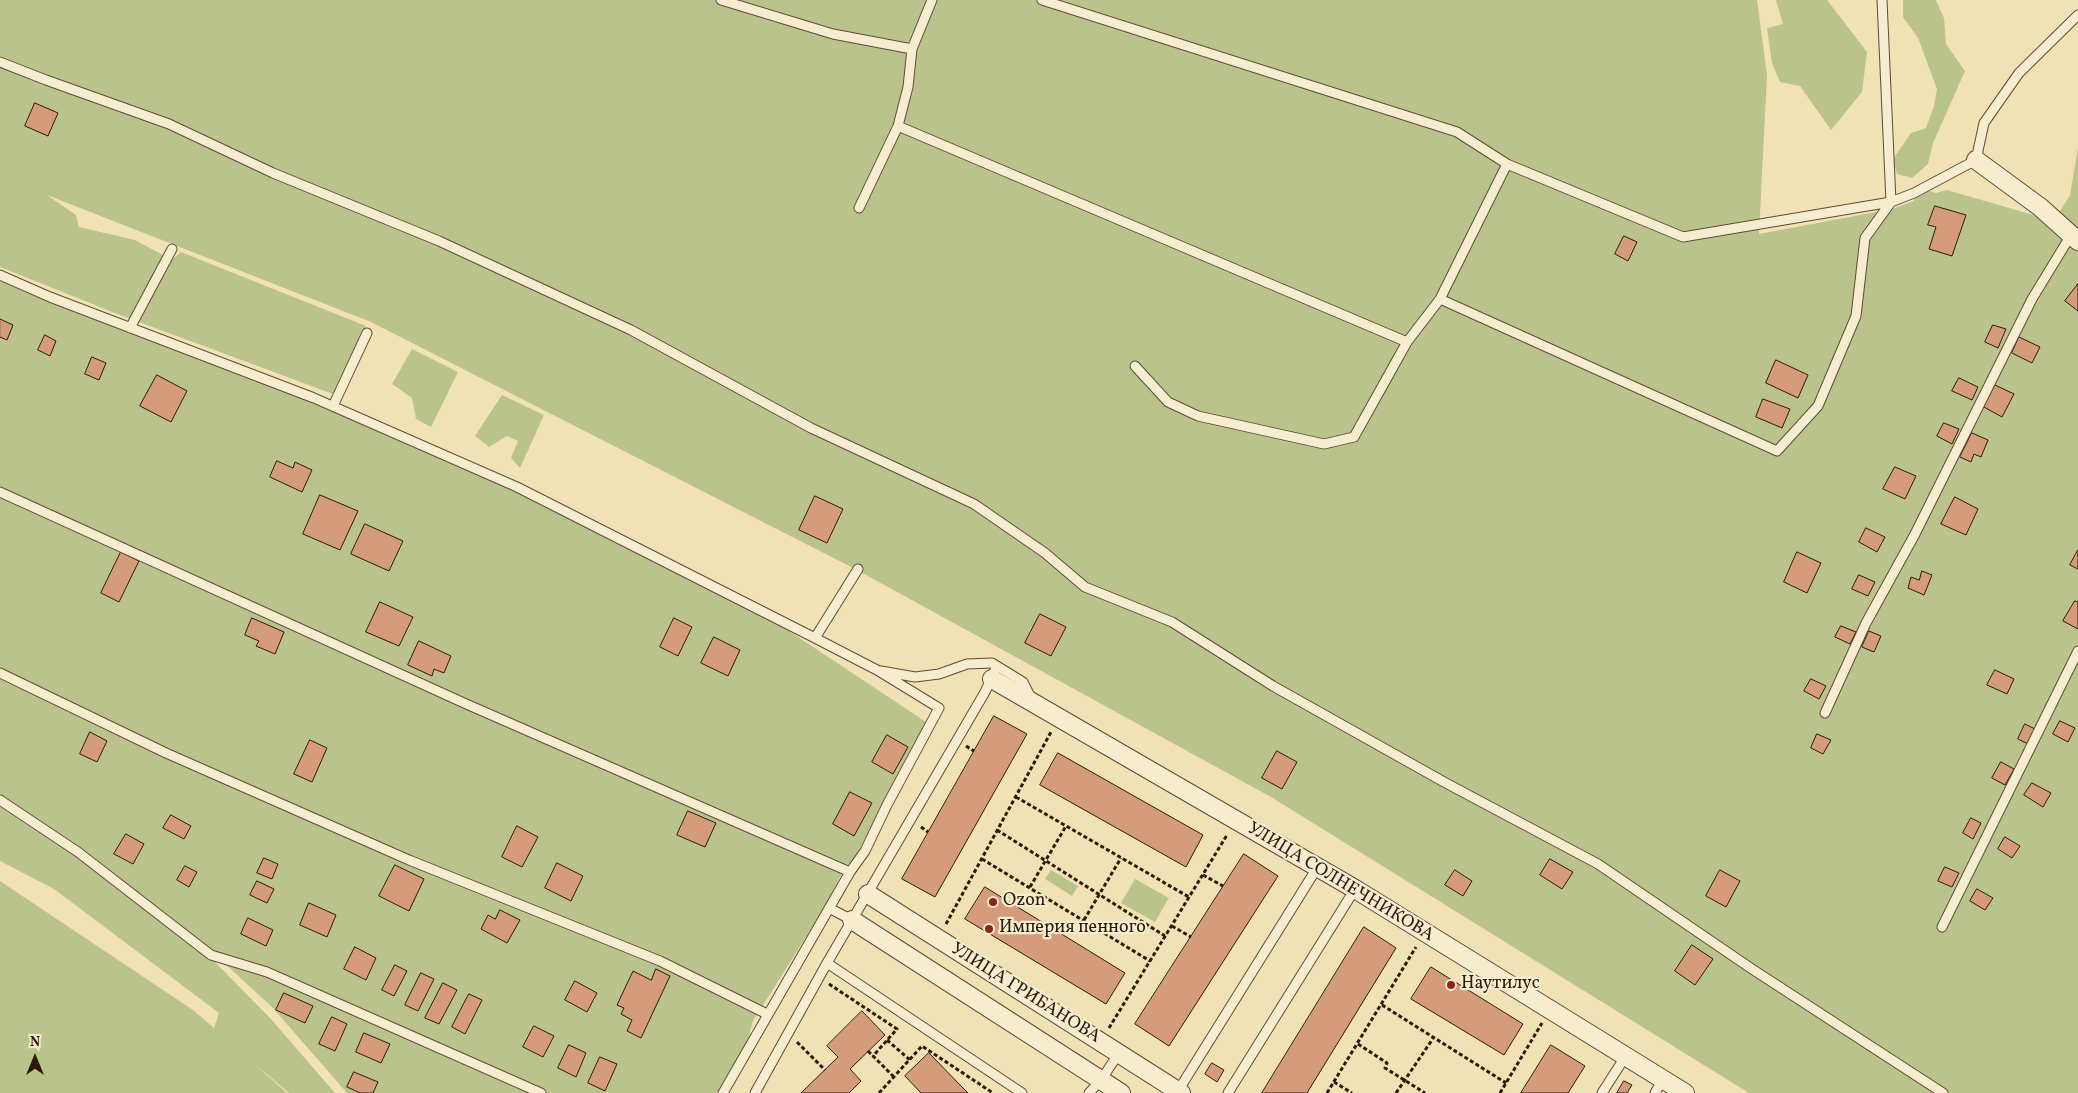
<!DOCTYPE html>
<meta charset="utf-8">
<style>
body{margin:0}
#map{position:relative;width:2078px;height:1093px;overflow:hidden;background:#f1e2b6;font-family:Vollkorn,serif}
canvas{display:block}
.north{position:absolute;left:10px;top:1033px;width:50px;height:50px;-webkit-text-stroke:4px #f6ecd0;paint-order:stroke;rotate:0deg;font-size:14px;font-weight:700;line-height:20px;text-align:center;color:#2f190a}
.north::after{content:'';display:block;margin:auto;width:18px;height:22px;background:#2f190a;clip-path:polygon(50% 0,100% 100%,50% 72%,0 100%)}
</style>
<div id="map">
<canvas width="2078" height="1093"></canvas>
<div class="north">N</div>
</div>
<script>
const ctx = document.querySelector('canvas').getContext('2d');
ctx.lineJoin = 'round';
function fill(path, color) { ctx.fillStyle = color; ctx.fill(path, 'evenodd'); }
function trace(path, color, width, dash) { ctx.strokeStyle = color; ctx.lineWidth = width; ctx.lineCap = dash ? 'butt' : 'round'; ctx.setLineDash(dash || []); ctx.stroke(path); }
function write(font, color, halo, rows, align = 'center') {
  ctx.font = font + ' Vollkorn,serif'; ctx.lineWidth = 4.5; ctx.setLineDash([]); ctx.textBaseline = 'middle'; ctx.strokeStyle = halo; ctx.fillStyle = color; for (const [text, x, y, turn = 0] of rows) {
    ctx.save(); ctx.translate(x, y); ctx.rotate((+turn || 0) * Math.PI / 180); ctx.textAlign = isNaN(turn) ? turn : align; if (halo) ctx.strokeText(text, 0, 0); ctx.fillText(text, 0, 0); ctx.restore();
  }
}
fill(new Path2D(`
 M0,0h1757l10,75 -8,159 133,-25 22,-8v-2l15,-8 7,2 11,-3 107,31 16,-26 8,-48v946h-329l-478,-296 -414,-227 -486,-248 -324,-127 29,20 3,12 56,13 37,20 9,-8 185,74 -33,68 -213,-79 -120,-48z
 M1776,0h51l40,52 -5,40 -31,38 -31,-44 -20,-4 -8,-19 -5,-35 16,-4z
 M1903,0h33l8,18 2,26 19,27 -32,72 -5,21 -16,14 -15,-4 -4,-15 18,-26 15,-5 8,-22 3,-17 -19,-51 -15,-21z
 M0,279l312,122 204,90 261,132 149,99 -66,126 -8,13 -7,6 -22,43 -70,111 -9,33 -27,39h-370l-75,-86 -62,-57 -128,-102 -82,-54z
 M412,349l46,23 -27,55 -15,-8 -4,-21 -20,-14z
 M502,395l42,20 -24,53 -9,-10 7,-17 -11,-5 -18,11 -14,-11z
 M0,803l77,50 133,104 61,62 64,74h-46l-39,-33 37,33h-287v-212l193,129 21,18 5,-15 -165,-124 -54,-28z
 M1051,870l27,16 -6,10 -27,-17z
 M1135,879l34,19 -14,24 -34,-19z`), '#bbc38d');
const building = new Path2D(`
 M35,103l23,10 -10,23 -23,-10z
 M1935,206l31,9 -14,41 -23,-7 7,-22 -8,-2z
 M1624,236l13,6 -9,19 -13,-7z
 M2078,284v27l-13,-10z
 M0,319l13,6 -6,15 -7,-3z
 M1993,325l13,4 -8,19 -13,-6z
 M45,335l11,6 -6,15 -12,-6z
 M2019,337l21,10 -8,16 -20,-10z
 M92,357l14,6 -7,17 -14,-6z
 M1776,360l32,15 -10,23 -32,-15z
 M157,375l30,16 -16,31 -31,-16z
 M1959,378l19,9 -6,13 -20,-9z
 M1995,385l19,9 -12,23 -18,-10z
 M1763,399l27,10 -8,19 -26,-11z
 M1944,423l15,6 -7,15 -15,-8z
 M1972,433l16,7 -7,17 -7,-3 -3,8 -11,-5z
 M277,461l16,7 2,-6 17,8 -10,22 -32,-15z
 M1895,467l21,9 -11,23 -22,-10z
 M320,495l38,16 -18,39 -37,-16z
 M815,496l28,13 -16,34 -28,-13z
 M1955,497l23,12 -12,26 -25,-11z
 M365,524l38,17 -14,30 -38,-17z
 M1866,528l19,9 -8,15 -18,-10z
 M2078,550v19l-8,-4z
 M121,552l18,9 -20,41 -18,-9z
 M1797,552l24,11 -14,30 -23,-11z
 M1922,571l10,4 -8,20 -16,-7 3,-11 8,3z
 M1859,575l16,7 -7,14 -16,-7z
 M2075,601l3,1v27l-15,-8z
 M380,602l33,15 -14,29 -33,-14z
 M1040,614l26,13 -15,29 -26,-13z
 M252,618l32,14 -9,22 -19,-8 3,-5 -14,-6z
 M674,618l18,9 -14,29 -18,-9z
 M1841,626l15,6 -6,12 -15,-7z
 M1869,631l12,5 -7,16 -12,-5z
 M714,637l26,13 -12,26 -27,-13z
 M419,641l32,15 -7,17 -10,-4 -2,7 -24,-11z
 M1995,670l19,9 -7,15 -20,-9z
 M1811,679l15,7 -7,13 -15,-8z
 M994,716l33,18 -92,163 -33,-18z
 M2060,721l15,7 -7,14 -15,-8z
 M2025,724l10,5 -7,15 -10,-5z
 M90,732l17,9 -10,21 -17,-8z
 M1817,734l14,6 -8,14 -12,-6z
 M887,735l21,12 -15,27 -21,-12z
 M310,740l17,8 -15,34 -18,-8z
 M1277,751l20,11 -15,27 -20,-11z
 M1058,753l145,82 -17,32 -146,-82z
 M2001,762l13,7 -9,16 -13,-7z
 M2032,783l19,10 -8,14 -19,-12z
 M850,792l22,11 -18,33 -21,-12z
 M688,811l28,12 -11,24 -28,-12z
 M171,815l20,11 -7,13 -21,-11z
 M1971,818l10,5 -8,16 -10,-6z
 M517,826l21,11 -16,30 -20,-10z
 M126,834l18,10 -11,20 -19,-10z
 M2005,837l15,9 -8,12 -14,-9z
 M1244,854l34,22 -109,170 -34,-22z
 M264,858l14,6 -6,15 -15,-6z
 M1550,859l23,13 -11,17 -22,-14z
 M557,863l26,13 -12,25 -26,-13z
 M395,865l29,14 -15,32 -30,-15z
 M185,866l12,6 -8,15 -12,-7z
 M1945,867l14,6 -7,14 -14,-6z
 M1455,870l17,11 -9,15 -18,-11z
 M1720,870l20,11 -14,26 -20,-11z
 M257,881l17,8 -7,14 -17,-8z
 M985,887l140,86 -19,31 -141,-85z
 M1977,889l16,9 -8,12 -15,-9z
 M309,903l27,12 -9,22 -27,-12z
 M500,910l20,10 -13,23 -26,-14 7,-14 7,4z
 M248,918l25,12 -7,16 -25,-12z
 M1364,927l32,21 -89,145h-45z
 M1692,945l21,14 -18,26 -20,-14z
 M355,947l21,11 -10,22 -22,-11z
 M395,965l12,6 -13,25 -12,-6z
 M1431,967l92,57 -19,31 -93,-56z
 M656,969l14,7 -29,62 -14,-7 5,-11 -11,-6 3,-6 -7,-3 16,-34 18,9z
 M421,973l13,6 -16,32 -13,-6z
 M575,981l22,12 -10,19 -22,-12z
 M443,983l14,7 -18,34 -14,-6z
 M284,993l29,13 -8,17 -29,-13z
 M469,994l13,6 -17,34 -13,-7z
 M862,1011l23,24 -35,34 11,12 -12,12h-48l37,-36 -11,-11z
 M332,1017l15,7 -12,27 -16,-7z
 M534,1026l20,10 -11,21 -20,-10z
 M364,1033l26,11 -9,19 -25,-11z
 M569,1045l17,8 -10,24 -18,-9z
 M1551,1045l34,21 -17,27h-47z
 M929,1053l34,35 5,5h-47l-16,-17z
 M600,1057l17,7 -12,27 -17,-8z
 M1212,1063l12,7 -7,12 -12,-8z
 M354,1072l24,10 -5,11h-13l-13,-6z
 M1624,1081l8,4 -5,8h-10z`);
fill(building, '#d59c7c');
trace(building, '#2f190a', 1);
const lane = new Path2D(`
 M721,0l112,34 79,15
 M1042,0l415,132 50,32 176,73 208,-35 23,-9 62,-33 8,-37 35,-50 59,-58
 M0,62l46,18 123,44 104,49 166,68 192,89 180,98 163,76 71,49 40,34 87,35 101,64 171,96 154,82 154,105 191,124
 M898,126l509,216
 M859,208l39,-82 10,-39 4,-38 20,-49
 M0,275l50,22 264,101 203,89 298,151 62,32 62,38 -52,97 -22,46 -15,21 -386,-169 -464,-211
 M1440,299l337,152 41,-45 38,-90 9,-78 26,-36 -9,-202
 M130,328l42,-79
 M1135,366l33,36 30,14 126,28 30,-7 53,-95 33,-43 67,-135
 M333,406l34,-73
 M815,638l43,-69
 M997,666l-12,26 -158,271 195,130
 M881,671l34,6 24,-3 28,-10 25,-1 31,19 8,16
 M0,673l166,80 243,107 251,101 107,53
 M1825,713l41,-90 49,-89 117,-235 39,-64
 M0,800l78,52 133,103 56,17 274,121
 M829,908l23,12
 M1942,927l136,-276
 M1178,1091l139,-223
 M723,1093l127,-221
 M755,1093l72,-130
 M1089,1093l12,-13 18,-27
 M1228,1093l127,-204
 M1602,1093l23,-36
 M1655,1093l8,-14`);
const street = new Path2D(`
 M1976,160l64,47 38,34
 M992,679l363,210 330,204
 M868,894l313,199
 M852,920l269,173`);
trace(lane, '#604b35', 11);
trace(street, '#604b35', 20);
trace(new Path2D(`
 M966,746l8,5
 M1016,797l173,100
 M921,827l7,5
 M997,830l168,106
 M982,859l168,102
 M1203,875l20,11
 M1030,887l36,-61
 M1084,920l37,-62
 M946,924l105,-192
 M1172,926l19,11
 M829,984l68,45 -24,27
 M1382,1005l124,78
 M1109,1028l118,-193
 M887,1040l23,20
 M797,1042l28,28
 M1358,1044l29,19 -2,5 40,25
 M868,1051l26,26
 M1334,1082l18,11
 M879,1093l43,-47 71,47
 M1327,1093l89,-146
 M1396,1093l38,-56
 M1500,1093l42,-70`), '#2f190a', 3, [4, 2.5]);
trace(lane, '#f6ecd0', 9);
trace(street, '#f6ecd0', 18);
for (const [x, y, r, color] of [
 [993,902,5,"#8f2418"],
 [989,929,5,"#8f2418"],
 [1451,985,5,"#8f2418"]
]) { const dot = new Path2D(); dot.arc(x, y, r, 0, 2 * Math.PI); ctx.fillStyle = color; ctx.fill(dot); trace(dot, '#f6ecd0', 2); }
write('18px', '#2f190a', '#f6ecd0', [
 ["УЛИЦА СОЛНЕЧНИКОВА",1340,883,31],
 ["УЛИЦА ГРИБАНОВА",1025,994,32]
]);
write('18px', '#2f190a', '#f6ecd0', [
 ["Ozon",1003,902],
 ["Империя пенного",999,929],
 ["Наутилус",1461,985]
], 'left');
</script>
